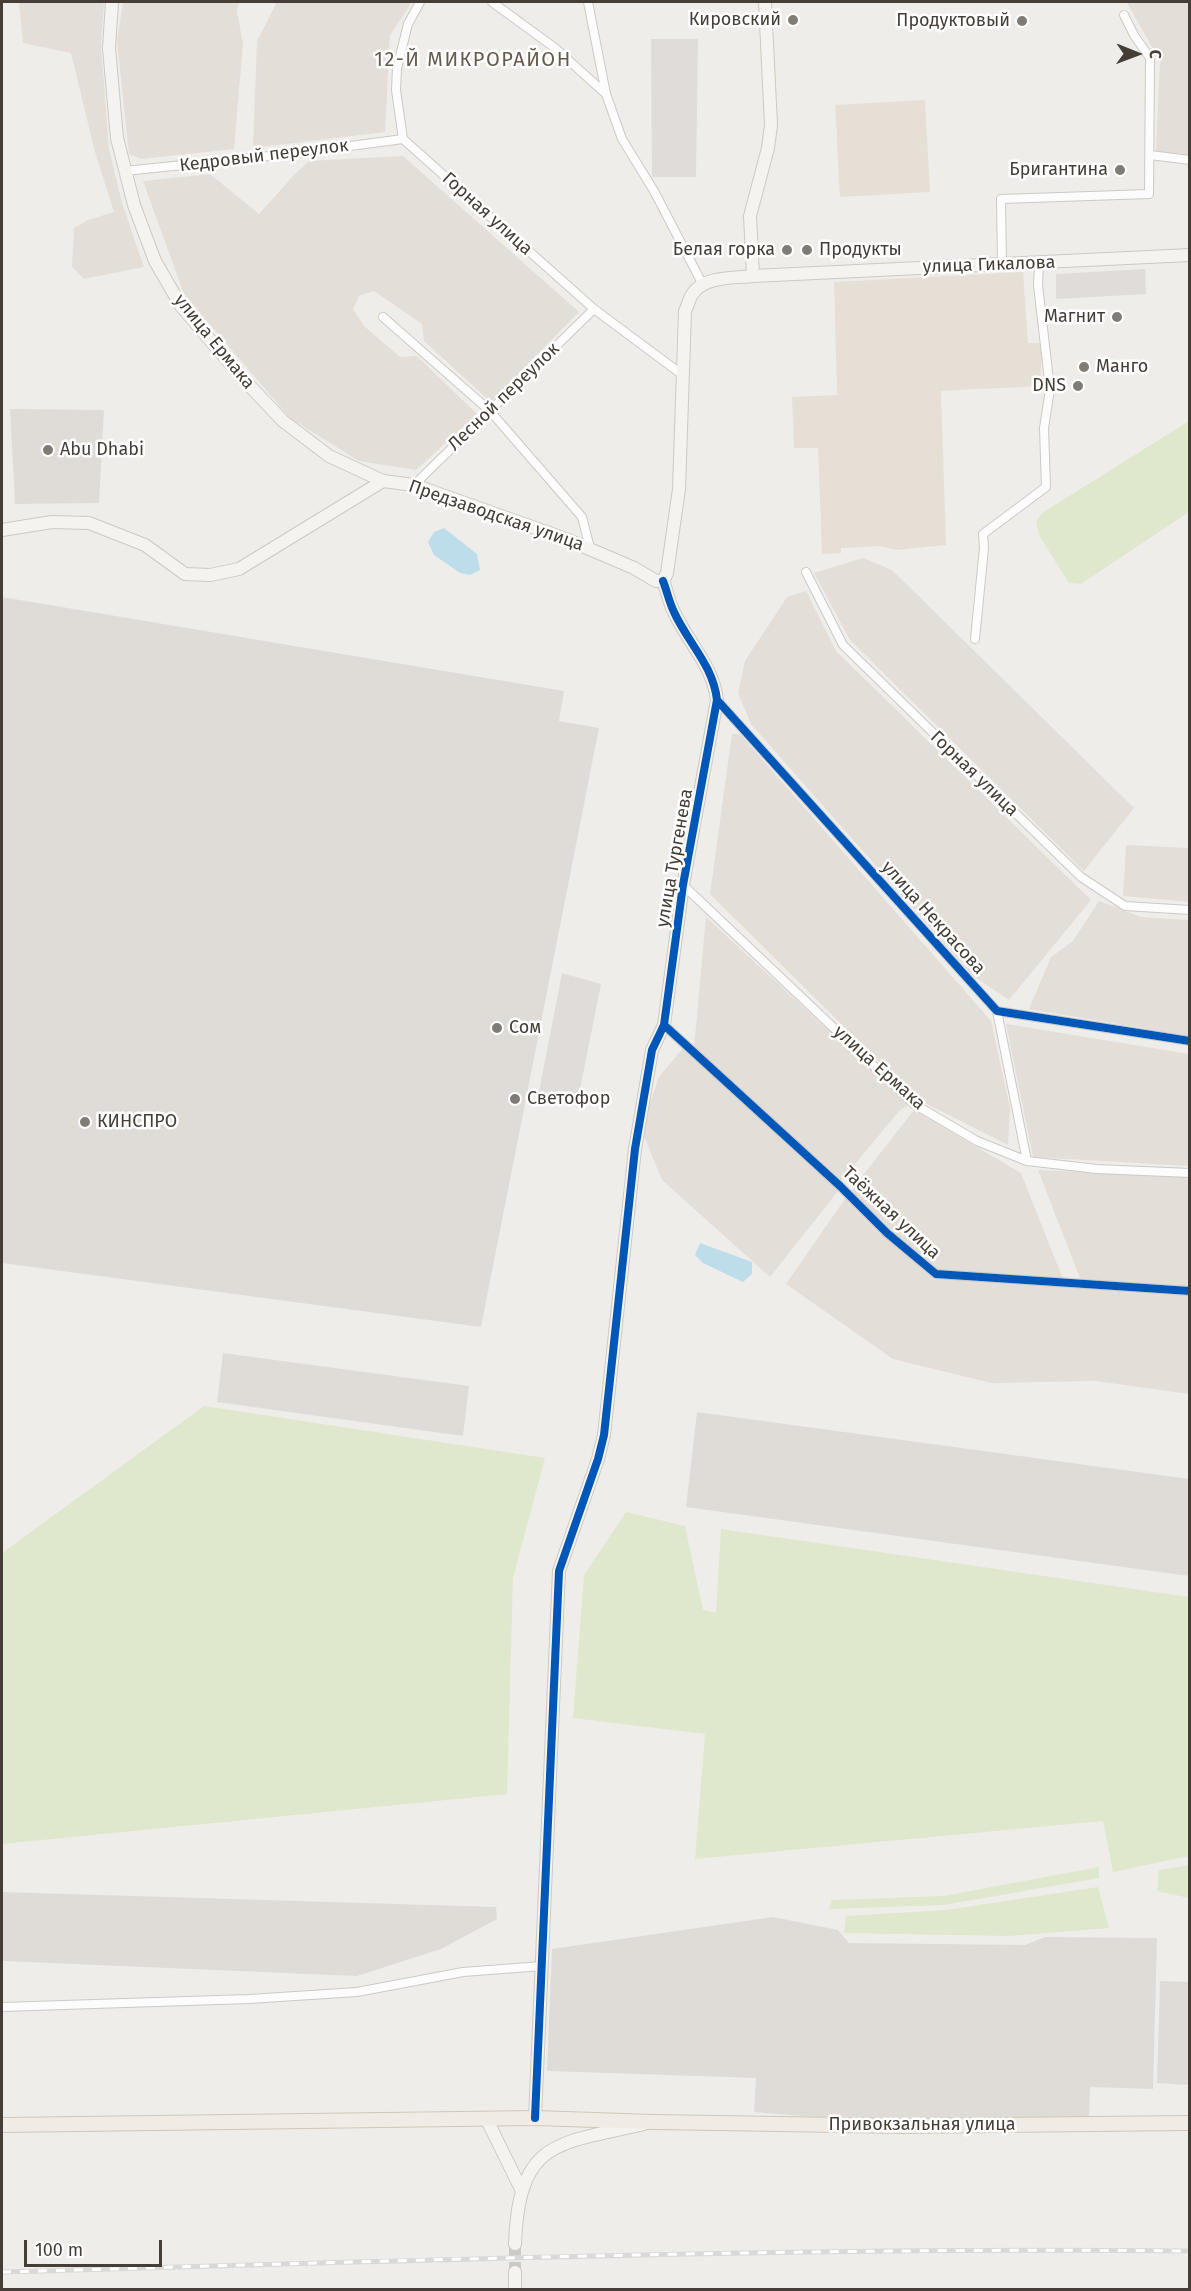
<!DOCTYPE html>
<meta charset="utf-8">
<style>
body{margin:0}
#map{position:relative;width:1191px;height:2291px;overflow:hidden;background:#efedea;font-family:"Fira Sans",sans-serif}
canvas{display:block}
.frame{position:absolute;inset:0;border:3px solid #453e36;pointer-events:none}
.north{position:absolute;left:1107px;top:24px;width:60px;height:60px;-webkit-text-stroke:4px #fff;paint-order:stroke;rotate:91deg;font-size:16px;font-weight:700;line-height:24px;text-align:center;color:#453e36}
.north::after{content:'';display:block;margin:auto;width:21px;height:27px;background:#453e36;clip-path:polygon(50% 0,100% 100%,50% 72%,0 100%)}
.scale{position:absolute;left:24px;top:2240px;width:138px;height:27px;box-sizing:border-box;border:3px solid #453e36;border-top:0;padding-left:8px;font-size:18px;line-height:21px;white-space:nowrap;color:#453e36;-webkit-text-stroke:4px #fff;paint-order:stroke}
</style>
<div id="map">
<canvas width="1191" height="2291"></canvas>
<div class="frame"></div>
<div class="north">С</div>
<div class="scale">100 m</div>
</div>
<script>
const ctx = document.querySelector('canvas').getContext('2d');
ctx.lineJoin = 'round';
function fill(path, color) { ctx.fillStyle = color; ctx.fill(path, 'evenodd'); }
function trace(path, color, width, dash) { ctx.strokeStyle = color; ctx.lineWidth = width; ctx.lineCap = dash ? 'butt' : 'round'; ctx.setLineDash(dash || []); ctx.stroke(path); }
function write(font, color, halo, rows, align = 'center') {
  ctx.font = font + ' "Fira Sans",sans-serif'; ctx.lineWidth = 5; ctx.setLineDash([]); ctx.textBaseline = 'middle'; ctx.strokeStyle = halo; ctx.fillStyle = color; for (const [text, x, y, turn = 0] of rows) {
    ctx.save(); ctx.translate(x, y); ctx.rotate((+turn || 0) * Math.PI / 180); ctx.textAlign = isNaN(turn) ? turn : align; if (halo) ctx.strokeText(text, 0, 0); ctx.fillText(text, 0, 0); ctx.restore();
  }
}
fill(new Path2D(`
 M19,2h85l-3,44 8,103 13,54 22,64 -60,12 -12,-12 2,-39 14,-8 26,-8 -19,-60 -24,-99 -48,-10z
 M123,2h116l-2,9 6,33 -9,105 -93,10 -12,-5 -12,-113z
 M273,2h139l-22,33 -5,97 -132,16 4,-107 19,-37z
 M1129,2h60v153l-33,-4 4,-90 -33,-58z
 M403,156l176,156 -88,90 -67,-61 -2,-17 -48,-33 -15,5 -6,13 11,17 36,31 17,-1 60,58 -61,56 -57,-9 -69,-43 -106,-124 -41,-113 67,-7 49,40 37,-41 13,-12z
 M863,558l29,12 242,238 -50,63 -234,-231 -36,-67z
 M806,591l30,60 255,249 -82,100 -37,-25 -221,-251 -13,-31 7,-32 42,-64z
 M732,734h8l251,287 19,87 -2,37 -91,-46 -207,-205z
 M1126,845l63,3v54l-66,-6z
 M1099,901l42,16 48,3v116l-160,-27 22,-52 22,-16z
 M706,917l203,188 -9,5 -60,72 -146,-134z
 M1006,1024l183,30v112l-156,-9z
 M683,1048l156,142 -69,87 -108,-97 -21,-51 18,-52z
 M914,1110l107,63 44,111 -126,-11 -89,-81z
 M1038,1170l151,7v114l-96,-3 96,7v99l-93,-13 -105,2 -98,-24 -107,-75 61,-88 85,79 151,11z`), '#e3ded7');
fill(new Path2D(`
 M10,409l94,1 -5,93 -84,1z
 M2,597l562,94 -5,30 40,7 -118,599 -479,-64z
 M223,1353l246,33 -6,50 -246,-34z
 M697,1412l492,67v97l-503,-69z
 M2,1892l494,15 1,12 -56,30 -84,27 -355,-15z
 M773,1917l65,13 11,13 176,2 20,-8 112,1 -4,151 -63,-2 -1,33 -250,-1 -85,-7 2,-34 -209,-7 5,-122z
 M1160,1981l29,1v103l-32,-2z`), '#dfdcd8');
fill(new Path2D(`
 M925,100l5,92 -90,5 -5,-92z
 M1023,272l5,71h14l-2,43 -99,5 5,154 -50,5 -16,-4 -39,2v5l-19,1 -4,-106h-24l-2,-51 45,-2 -3,-113z`), '#e5dfd6');
fill(new Path2D(`
 M1189,421v91l-108,72 -12,-1 -29,-46 -4,-15 6,-9z
 M204,1406l341,52 -32,120 -6,216 -505,50v-291z
 M626,1512l59,14 18,84 13,3 5,-84 468,68v259l-76,16 -10,-51 -408,38 10,-125 -132,-16 11,-143z
 M1189,1865v33l-32,-7 2,-21z
 M1099,1867v11l-155,27 -115,4 3,-9 111,-4z
 M1098,1887l11,41 -101,8 -164,-3 2,-17 100,-6z`), '#dfe8cc');
fill(new Path2D(`
 M651,39h47l-2,138h-44z
 M1145,269l1,25 -90,5v-25z
 M562,973l39,11 -24,120 -39,-7z`), '#dfdcda');
fill(new Path2D(`
 M444,528l33,26 3,16 -10,5 -10,-2 -26,-18 -6,-13 6,-10z
 M700,1243l52,19v12l-9,8 -40,-19 -8,-8z`), '#bdddeb');
trace(new Path2D(`
 M515,2244v28`), '#cdcac6', 12, [12, 6]);
const street = new Path2D(`
 M420,2l-12,22 -11,44 -1,22 7,49 191,170 90,67
 M492,2l63,46 51,46
 M588,2l18,92 16,45 32,52 49,94
 M1150,155l40,5
 M125,171l173,-18 105,-14
 M1002,264l-1,-65 148,-5 1,-136 -16,-23 -10,-20
 M383,317l107,94 92,106 8,31
 M414,485l180,-176
 M806,572l37,73 238,232 44,29 65,4
 M975,639l9,-91 -1,-14 63,-47 -2,-59 6,-39 -12,-104 1,-21
 M717,700l280,311 193,30
 M683,885l231,219 63,37 50,20 70,8 93,4
 M997,1011l30,150
 M664,1025l176,161 47,47 49,41 254,17
 M2,2007l247,-8 108,-7 106,-20 79,-6`);
const secondary = new Path2D(`
 M112,2l-3,46 8,90 17,67 21,56 26,45 66,77 36,38 46,35 54,25
 M753,276l-3,-60 18,-68 3,-23 -6,-123
 M2,530l50,-8 37,1 56,22 40,29 25,1 29,-6 144,-88 31,4 152,54 68,29 22,13h7
 M663,581l4,-8 12,-84 6,-178c3,-5 4,-13 8,-18 12,-17 42,-15 60,-17l437,-21
 M486,2118l35,71
 M535,2118l24,-547 39,-112 6,-24 31,-286 17,-99 12,-25 19,-140 34,-185c-4,-35 -29,-57 -43,-88 -5,-10 -7,-21 -11,-31
 M515,2244c4,-104 41,-100 129,-120
 M515,2290v-18`);
const primary = new Path2D(`
 M2,2125l533,-7 119,4 248,4 288,-3`);
trace(street, '#ccc9c6', 10);
trace(secondary, '#cec9c1', 14);
trace(primary, '#d0c7b8', 16);
trace(street, '#fdfcfc', 8);
trace(secondary, '#f5f3ef', 12);
trace(primary, '#f0ebe4', 14);
const rail = new Path2D(`
 M2,2272c395,-11 791,-25 1188,-21`);
trace(rail, '#d9d9d8', 5);
trace(rail, '#fff', 3, [9]);
trace(new Path2D(`
 M717,700l280,311 193,30
 M664,1025l176,161 47,47 49,41 254,17
 M535,2118l24,-547 39,-112 6,-24 31,-286 17,-99 12,-25 19,-140 34,-185c-4,-35 -29,-57 -43,-88 -5,-10 -7,-21 -11,-31`), '#0057b8', 8);
for (const [x, y, r, color] of [
 [793,20,6,"#807b75"],
 [1022,21,6,"#807b75"],
 [1120,170,6,"#807b75"],
 [787,250,6,"#807b75"],
 [807,250,6,"#807b75"],
 [1117,317,6,"#807b75"],
 [1084,367,6,"#807b75"],
 [1078,386,6,"#807b75"],
 [48,450,6,"#807b75"],
 [497,1028,6,"#807b75"],
 [515,1099,6,"#807b75"],
 [85,1122,6,"#807b75"]
]) { const dot = new Path2D(); dot.arc(x, y, r, 0, 2 * Math.PI); ctx.fillStyle = color; ctx.fill(dot); trace(dot, '#fff', 2); }
write('18px', '#453e36', '#fff', [
 ["Кировский",781,20],
 ["Продуктовый",1010,21],
 ["Бригантина",1108,170],
 ["Белая горка",775,250],
 ["Продукты",819,250,"left"],
 ["Магнит",1105,317],
 ["Манго",1096,367,"left"],
 ["DNS",1066,386],
 ["Abu Dhabi",60,450,"left"],
 ["Сом",509,1028,"left"],
 ["Светофор",527,1099,"left"],
 ["КИНСПРО",97,1122,"left"]
], 'right');
write('18px', '#453e36', '#fff', [
 ["Кедровый переулок",264,156,-7],
 ["Горная улица",487,214,42],
 ["улица Гикалова",989,265,-2],
 ["улица Ермака",214,342,51],
 ["Лесной переулок",504,397,-44],
 ["Предзаводская улица",496,516,19],
 ["Горная улица",974,774,44],
 ["улица Тургенева",675,858,-80],
 ["улица Некрасова",933,918,48],
 ["улица Ермака",879,1068,42],
 ["Таёжная улица",891,1213,43],
 ["Привокзальная улица",922,2125]
]);
ctx.letterSpacing = '1.5px';
write('20px', '#675b4e', '#fff', [
 ["12-Й МИКРОРАЙОН",473,60]
]);
ctx.letterSpacing = '0px';
</script>
